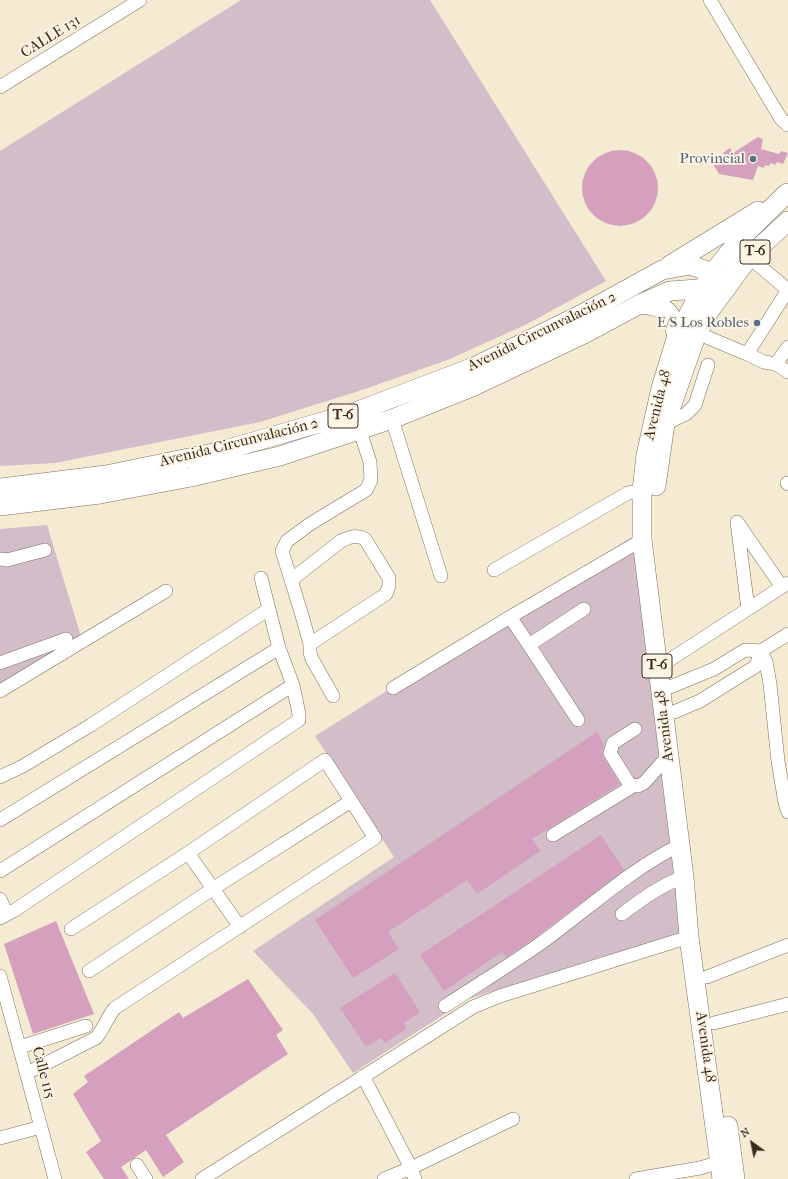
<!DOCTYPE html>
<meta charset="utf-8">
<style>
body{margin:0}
#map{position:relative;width:788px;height:1179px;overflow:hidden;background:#f5ebd3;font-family:"IM FELL French Canon",serif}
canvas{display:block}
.north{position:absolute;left:732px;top:1123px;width:40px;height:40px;-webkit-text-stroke:3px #fcf5e5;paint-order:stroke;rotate:327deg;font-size:11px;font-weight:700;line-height:16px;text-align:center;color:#3b2a1e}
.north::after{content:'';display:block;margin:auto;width:14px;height:18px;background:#3b2a1e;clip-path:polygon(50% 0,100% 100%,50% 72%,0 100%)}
</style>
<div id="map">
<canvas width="788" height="1179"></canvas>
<div class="north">N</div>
</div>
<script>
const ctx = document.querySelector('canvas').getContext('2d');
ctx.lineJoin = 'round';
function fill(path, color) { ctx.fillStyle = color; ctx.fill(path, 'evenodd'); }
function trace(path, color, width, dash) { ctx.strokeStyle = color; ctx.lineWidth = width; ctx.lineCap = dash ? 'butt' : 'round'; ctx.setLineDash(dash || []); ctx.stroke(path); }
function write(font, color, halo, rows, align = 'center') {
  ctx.font = font + ' "IM FELL French Canon",serif'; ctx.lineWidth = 3.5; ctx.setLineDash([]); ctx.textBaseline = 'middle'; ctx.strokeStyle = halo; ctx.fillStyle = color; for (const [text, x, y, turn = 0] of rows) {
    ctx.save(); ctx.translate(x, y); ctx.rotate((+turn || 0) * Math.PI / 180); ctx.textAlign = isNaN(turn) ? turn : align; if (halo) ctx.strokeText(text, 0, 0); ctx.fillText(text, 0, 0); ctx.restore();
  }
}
fill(new Path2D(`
 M241,0h189l176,281 -79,43 -77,35 -88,31 -102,32 -205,41 -55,3v-315z
 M47,525l36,118 -83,49v-163z
 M632,537l49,397 -80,23 -133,42 -115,74 -40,-59 -60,-63 141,-94 -79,-121z`), '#d2bdc8');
fill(new Path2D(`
 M758,137l5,2 -2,10 18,5 2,-3 7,2 -5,11 -6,-2 -2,3 -4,-2 -2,3 -4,-1 -1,3 -6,-2 -5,14 -34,-6 -6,-10 12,-8 -2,-3 7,-5 3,5z
 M582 188a38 38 0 1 1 76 0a38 38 0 1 1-76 0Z
 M597,732l7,13 -2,6 1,6 17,27 -88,55 8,12 -63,43 -10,-14 -79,52 11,17 -46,29 -38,-58z
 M601,835l23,35 -85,65 -33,22 -4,-5 -58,39 -24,-36z
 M56,921l38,93 -61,20 -29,-90z
 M395,973l25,39 -16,11 3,5 -22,15 -4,-5 -15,9 -26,-39z
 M248,979l35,51 -7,5 12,19 -122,81 18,27 -21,15 -17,-27 -25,17 8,12h-25l-18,-27 15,-11 -28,-47 15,-12 -4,-6 95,-64 4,6z`), '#d5a0bd');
const minor = new Path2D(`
 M710,0l71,119 7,6
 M0,87l140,-87
 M749,257l39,33
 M697,333l50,21 17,8 12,2 12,8
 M747,354l41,-64
 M776,364l12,-17
 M392,419l49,157
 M665,424l21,-10 9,-9 13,-40
 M787,483l1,1
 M0,559l7,1 38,-10
 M494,570l134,-77 14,-2
 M291,580l50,-39c9,-4 15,-7 24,-2l24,39v8l-3,8 -76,50
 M748,609l-11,-87 45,65
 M510,617l19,28 49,75
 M529,645l55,-36
 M761,651l5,11 4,22 8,77 7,42 3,9
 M668,661l120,-78
 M0,663l66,-24
 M670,687l44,-18 31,-19 16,1 27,-17
 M393,688l117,-71 132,-77
 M0,691l166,-100
 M333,696l-21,-37 -2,-6v-9l-9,-32 -19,-61 5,-10 23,-17 56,-34 5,-10 -1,-18 -10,-31
 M674,712l26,-11 56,-35 5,-15
 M635,729l-22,14 -3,10 20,32 8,1 6,-3 24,-27
 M0,777l23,-11 68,-41 178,-116
 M0,820l279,-172
 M553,835l80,-49
 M188,853l52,74
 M0,871l293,-186
 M0,899l7,15
 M622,914c20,-15 39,-29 62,-37
 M0,918l15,-8 284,-190v-6l-6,-29 -14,-37 -18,-70
 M89,971l125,-83 137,-87
 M0,976l55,203
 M707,977l81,-32
 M445,1006c32,-21 65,-41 96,-63 46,-33 88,-73 139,-98
 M714,1023l74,-19
 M20,1047l66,-21
 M27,1073l69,-35c8,-9 11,-21 19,-30l260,-170 -50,-78 -137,93 -117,76
 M363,1076l48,92 4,11
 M0,1138l41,-11
 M137,1165l9,14
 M202,1179l271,-172 27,-11 189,-59
 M384,1179l27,-11 102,-49
 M636,1179l64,-11 20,-6`);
const highway = new Path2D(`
 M670,265l88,-54
 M640,304c29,3 30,6 37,32
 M656,486l9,-62 32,-91 13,-23 39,-53 39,-36
 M0,488l106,-13 112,-23 132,-38 124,-47 108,-53 80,-44 28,-5 23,8 8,8
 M0,506l100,-12 91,-17 89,-21 112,-37 80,-32 112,-53 56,-30 30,-13 41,-3
 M728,1126l7,53
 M722,1179l-33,-242 -5,-60 -42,-337v-49l4,-36 15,-67 16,-52 25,-47 11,-16 26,-33 48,-47`);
trace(minor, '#7c6e5d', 14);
trace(highway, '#7c6e5d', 20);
trace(minor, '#fff', 13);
trace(highway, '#fff', 19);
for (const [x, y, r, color] of [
 [753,159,4,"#5c6f8a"],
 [757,323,4,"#5c6f8a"]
]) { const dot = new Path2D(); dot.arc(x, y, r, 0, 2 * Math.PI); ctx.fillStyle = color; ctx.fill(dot); trace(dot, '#fcf5e5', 1.5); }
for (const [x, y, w] of [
 [755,252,30],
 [343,416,30],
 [657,666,30]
]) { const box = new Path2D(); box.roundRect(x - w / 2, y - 12, w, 24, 3); ctx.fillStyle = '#fcf5e5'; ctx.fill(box); trace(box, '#3b2a1e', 1); }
write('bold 14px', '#3b2a1e', null, [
 ["T-6",755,252],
 ["T-6",343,416],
 ["T-6",657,666]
]);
write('15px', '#3b2a1e', '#fcf5e5', [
 ["CALLE 131",51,37,-32],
 ["Avenida Circunvalación 2",542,332,-26],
 ["Avenida 48",658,405,-76],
 ["Avenida Circunvalación 2",239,443,-14],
 ["Avenida 48",665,726,-97],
 ["Avenida 48",705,1047,82],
 ["Calle 115",43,1073,75]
]);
write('15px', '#4e5e75', '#fcf5e5', [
 ["Provincial",745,159],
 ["E/S Los Robles",749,323]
], 'right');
</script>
